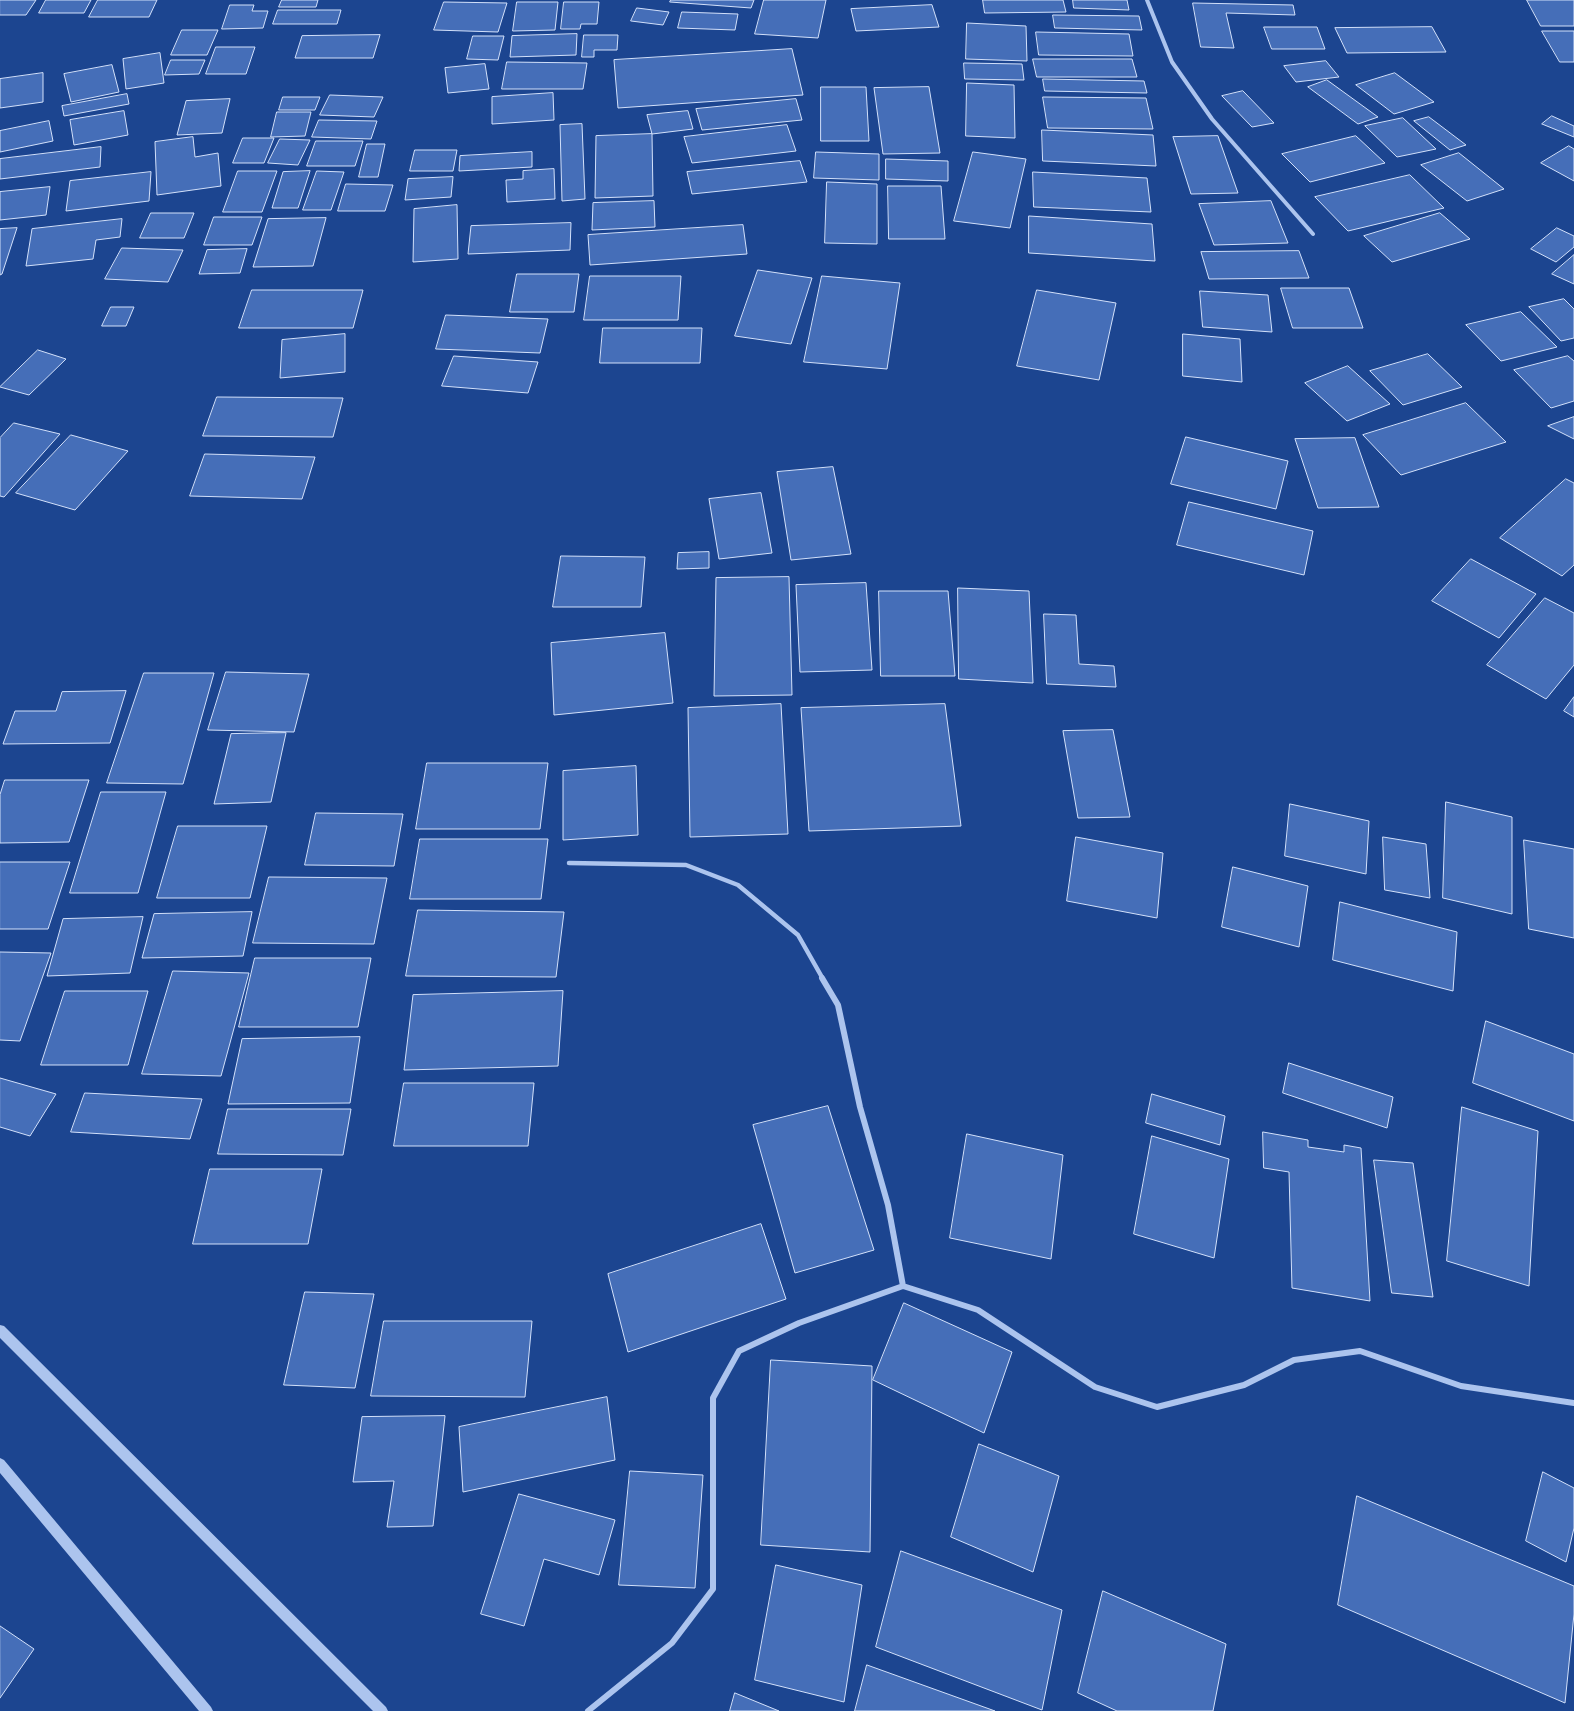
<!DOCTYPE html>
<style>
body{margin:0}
canvas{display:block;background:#1c4590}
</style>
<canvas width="1574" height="1711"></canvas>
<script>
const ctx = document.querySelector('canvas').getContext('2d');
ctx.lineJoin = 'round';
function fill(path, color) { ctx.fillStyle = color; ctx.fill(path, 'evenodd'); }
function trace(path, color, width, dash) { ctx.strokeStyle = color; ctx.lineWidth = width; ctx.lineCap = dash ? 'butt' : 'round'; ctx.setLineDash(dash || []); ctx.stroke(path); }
const building = new Path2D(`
 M0,0h36l-10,15h-26z
 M46,0h45l-7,13h-45z
 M98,0h59l-8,17h-60z
 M282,0h36l-2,7h-37z
 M671,0h83l-3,8 -81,-6z
 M764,0h62l-8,38 -63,-4z
 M983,0h80l3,12 -81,1z
 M1073,0h54l2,10 -55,-2z
 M1527,0h47v26h-33z
 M444,2l63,1 -9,29 -64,-2z
 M517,2h41l-3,28 -42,1z
 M564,2h35l-2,22h-16l-1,5h-19z
 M1193,3l100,2 2,10 -69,-2 8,35 -33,-1z
 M230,5h24l-2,6h16l-5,17 -41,1z
 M932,5l7,22 -83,4 -5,-22z
 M637,8l32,4 -6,13 -32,-4z
 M278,10h63l-4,14h-64z
 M682,12l56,2 -3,16 -57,-2z
 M1053,15l86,1 3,14 -87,-2z
 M967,23l59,3 1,35 -61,-2z
 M1264,27h53l8,22h-53z
 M1432,27l14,25 -99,1 -12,-25z
 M182,30h36l-11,25h-36z
 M1542,31h32v31h-14z
 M1036,32l93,2 4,22 -94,-1z
 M577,34l-1,21 -66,2 2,-21z
 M380,35l-7,23h-78l7,-22z
 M584,35h34l-1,15h-23v7h-12z
 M473,36h31l-6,24 -31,-1z
 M216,47h39l-9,27h-40z
 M792,49l11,46 -185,13 -4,-48z
 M160,53l4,30 -38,6 -3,-30z
 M1033,59h99l5,18h-100z
 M171,60h34l-6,14 -34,1z
 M1326,61l13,16 -43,5 -12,-16z
 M507,62l80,1 -4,26h-81z
 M964,63l58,1 2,16 -59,-1z
 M485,64l4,25 -41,4 -3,-25z
 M112,65l7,27 -48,10 -7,-28z
 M43,73v29l-43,6v-29z
 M1395,73l39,29 -40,12 -38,-29z
 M1043,79l101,2 3,12 -102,-2z
 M1327,80l51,37 -20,7 -50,-37z
 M967,83l47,2 1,53 -49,-2z
 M821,87h45l3,54h-48z
 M929,87l11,66 -57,1 -9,-66z
 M1243,91l31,32 -22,4 -30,-31z
 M553,93l1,27 -62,4v-27z
 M127,94l2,10 -65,12 -2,-10z
 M330,95l53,2 -9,20 -54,-2z
 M283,97h37l-5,13h-36z
 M1043,97l103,1 7,31 -105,-1z
 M230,99l-8,34 -45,2 9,-34z
 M796,99l6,21 -100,10 -6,-21z
 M124,111l4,24 -54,10 -4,-25z
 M688,111l5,18 -41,5 -5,-19z
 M277,112h34l-6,24 -34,1z
 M1552,116l22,10v11l-32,-13z
 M1429,117l37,28 -16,5 -36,-29z
 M1403,118l33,31 -39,8 -32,-31z
 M319,120l58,1 -6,18 -59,-2z
 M49,121l4,20 -53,11v-21z
 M582,124l3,75 -23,2 -2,-76z
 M787,125l9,26 -104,12 -8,-26z
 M1042,130l111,5 3,31 -113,-5z
 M652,134l1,62 -58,2 1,-62z
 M1218,136l20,57 -47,1 -18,-57z
 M1356,136l29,27 -75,19 -28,-28z
 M193,137l2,20 23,-4 3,33 -64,9 -2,-53z
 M243,138h31l-10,25h-31z
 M280,139l30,1 -12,25 -30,-2z
 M316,141h47l-8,25h-48z
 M367,144h18l-7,33h-19z
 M1569,146l5,3v32l-33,-18z
 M101,147l-1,20 -100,12v-20z
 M415,150h42l-4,21h-43z
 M532,152v15l-73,4 1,-15z
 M816,152l63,2v26l-65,-2z
 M973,152l53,7 -16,69 -56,-7z
 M1459,153l45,36 -37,12 -46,-36z
 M886,159l62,2v20l-62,-2z
 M800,161l7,21 -115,12 -5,-22z
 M554,169l1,30 -48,3 -1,-22 17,-1v-8z
 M238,171h39l-15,41h-39z
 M310,171l-12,37h-26l11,-36z
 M317,171l27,1 -13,38h-28z
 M151,172l-2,29 -83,10 4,-30z
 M1033,172l114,6 4,34 -117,-5z
 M1410,175l34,33 -96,23 -33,-34z
 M453,177l-2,20 -46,3 3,-21z
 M827,182l50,2v60l-52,-1z
 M346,184l47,1 -8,26h-47z
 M888,186h53l4,53h-56z
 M50,187l-4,28 -46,5v-28z
 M654,201l1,26 -63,3 1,-27z
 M1271,201l17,42 -74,2 -15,-41z
 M457,205l1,54 -45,3 1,-53z
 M151,213h43l-10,25h-44z
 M1440,213l30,26 -78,23 -28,-26z
 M1029,216l123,8 3,37 -126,-8z
 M214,217h48l-10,28h-48z
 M326,218l-13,48 -60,1 15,-48z
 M122,219l-2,18 -24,3 -3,19 -67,7 6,-37z
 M571,223l-1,27 -102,4 3,-28z
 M743,225l4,29 -157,11 -2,-30z
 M17,228l-15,46 -2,1v-46z
 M1557,228l17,8v11l-18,15 -25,-13z
 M122,248l61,2 -15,32 -63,-3z
 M247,249l-7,24 -41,1 8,-24z
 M1299,251l10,27 -100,1 -8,-27z
 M1574,255v29l-22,-10z
 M758,270l54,8 -21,66 -56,-8z
 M517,274h62l-5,38h-64z
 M590,276h91l-3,44h-94z
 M822,276l78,7 -13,86 -83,-7z
 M1281,288h68l14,40h-70z
 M252,290h111l-10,38h-114z
 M1037,290l79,13 -17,77 -82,-14z
 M1200,291l68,4 4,37 -69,-5z
 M1564,299l10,10v29l-13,3 -32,-34z
 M111,307h23l-8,19h-24z
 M1521,312l36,35 -56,14 -35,-36z
 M446,315l102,4 -8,34 -104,-4z
 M603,328h99l-2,35h-100z
 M345,334v38l-65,6 2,-38z
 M1183,334l57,5 2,43 -59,-6z
 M38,350l28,9 -37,36 -29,-8z
 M1428,354l34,33 -59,18 -33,-34z
 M454,356l84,6 -10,31 -86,-7z
 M1568,356l6,5v40l-23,7 -37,-38z
 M1348,366l42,38 -43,17 -42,-38z
 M217,397l126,1 -10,39 -130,-1z
 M1466,403l40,39 -105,33 -38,-40z
 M1574,417v22l-26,-13z
 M14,423l46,11 -56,63 -4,-1v-58z
 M71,435l57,16 -53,59 -59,-17z
 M1186,437l102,24 -12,48 -105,-25z
 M1355,438l24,69 -61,1 -23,-69z
 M205,454l110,3 -13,42 -112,-3z
 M833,467l18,87 -60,6 -14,-88z
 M1566,479l8,4v82l-12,11 -62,-38z
 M761,493l11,60 -53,6 -10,-60z
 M1189,502l124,29 -9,44 -127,-30z
 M709,552v16l-32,1 1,-16z
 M561,556l84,1 -4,50h-88z
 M1471,559l65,35 -37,44 -67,-37z
 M789,577l3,118 -78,1 2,-118z
 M866,583l6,87 -72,2 -4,-87z
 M958,588l71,3 4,92 -74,-4z
 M879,591h69l7,85h-74z
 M1545,598l29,15v52l-28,34 -59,-34z
 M1044,614l32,1 3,49 35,2 2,21 -69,-3z
 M665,633l8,70 -119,12 -3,-72z
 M226,672l83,2 -15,58 -86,-2z
 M144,673h70l-31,111 -76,-1z
 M126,691l-16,52 -107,1 12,-33h41l6,-19z
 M1574,697v20l-10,-6z
 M781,704l7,130 -98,3 -2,-129z
 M945,704l16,122 -152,5 -8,-123z
 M1113,730l17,87 -52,1 -15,-87z
 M286,733l-15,69 -57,2 17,-70z
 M427,763h121l-8,66h-124z
 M636,766l2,69 -75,5v-69z
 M5,780h84l-20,62 -69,1v-48z
 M101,792h65l-28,101h-68z
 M1446,802l66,15v97l-69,-16z
 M1290,804l79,17 -3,53 -81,-18z
 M316,813l87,1 -9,52 -89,-1z
 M178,826h89l-17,72h-93z
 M1076,837l87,16 -6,65 -90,-17z
 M1383,837l43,7 4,54 -45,-8z
 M420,839h128l-7,60h-131z
 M1524,840l50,9v89l-45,-9z
 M0,862h70l-22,67h-48z
 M1233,867l75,19 -9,61 -77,-20z
 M269,877l118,1 -13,66 -121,-1z
 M1340,902l117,30 -4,59 -120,-31z
 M418,910l146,2 -8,65 -150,-1z
 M252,912l-9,44 -101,2 12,-44z
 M143,917l-13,56 -83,3 16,-57z
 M0,952l51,1 -31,88 -20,-1z
 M255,958h116l-13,69h-119z
 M173,971l76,2 -28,103 -79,-2z
 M65,991h83l-20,74h-87z
 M563,991l-5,75 -154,4 9,-75z
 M1486,1021l88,33v67l-101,-38z
 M360,1037l-10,66 -122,1 14,-65z
 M1289,1063l104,34 -6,31 -104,-35z
 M0,1078l56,16 -26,42 -30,-9z
 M404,1083h130l-6,63h-134z
 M85,1093l117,6 -12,40 -119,-7z
 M1152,1094l73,22 -5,29 -74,-22z
 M828,1106l46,144 -79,23 -42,-148z
 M1462,1107l76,24 -9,155 -82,-25z
 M228,1109h123l-8,46 -125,-1z
 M1263,1132l45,8v7l36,5v-7l17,3 9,153 -78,-13 -3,-116 -25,-4z
 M967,1134l96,21 -12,104 -101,-21z
 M1152,1136l77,23 -15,99 -80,-24z
 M1374,1160l39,3 20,134 -41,-4z
 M210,1169h112l-14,75h-115z
 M761,1224l25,75 -158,53 -20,-78z
 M305,1292l69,2 -19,94 -71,-3z
 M904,1303l108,49 -28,81 -111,-53z
 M384,1321h148l-7,76 -154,-1z
 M771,1360l101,6 -2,186 -109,-7z
 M607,1397l8,63 -152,32 -4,-65z
 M445,1416l-12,110 -46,1 7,-46 -41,1 9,-65z
 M979,1444l80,32 -26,96 -82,-35z
 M630,1471l73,4 -8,113 -76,-3z
 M1543,1472l31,16v40l-8,34 -40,-21z
 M519,1494l96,26 -16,55 -55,-16 -20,67 -43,-12z
 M1357,1496l217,90v28l-9,89 -227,-98z
 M901,1551l161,59 -20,100 -166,-63z
 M776,1565l86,20 -18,117 -89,-22z
 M1103,1591l123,53 -13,67h-96l-39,-18z
 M0,1626l34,23 -34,49z
 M867,1665l128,46h-140z
 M735,1693l44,18h-49z`);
fill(building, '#456eb8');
trace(building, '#d2e0fa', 1);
trace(new Path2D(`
 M1147,0l25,62 40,57 101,115`), '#acc4ee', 4);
trace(new Path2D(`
 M569,863l117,2 52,20 60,50 25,44`), '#acc4ee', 4.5);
trace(new Path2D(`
 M822,978l16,27 22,102 28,98 15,81
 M588,1711l84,-68 41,-54v-191l26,-47 60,-28 104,-37 75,24 117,77 62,20 87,-22 50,-25 66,-9 101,35 113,17`), '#acc4ee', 6);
fill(new Path2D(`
 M0,1325l4,1 382,381 2,4h-15l-373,-373z
 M0,1458l4,2 207,247 2,4h-14l-199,-238z`), '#acc4ee');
</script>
